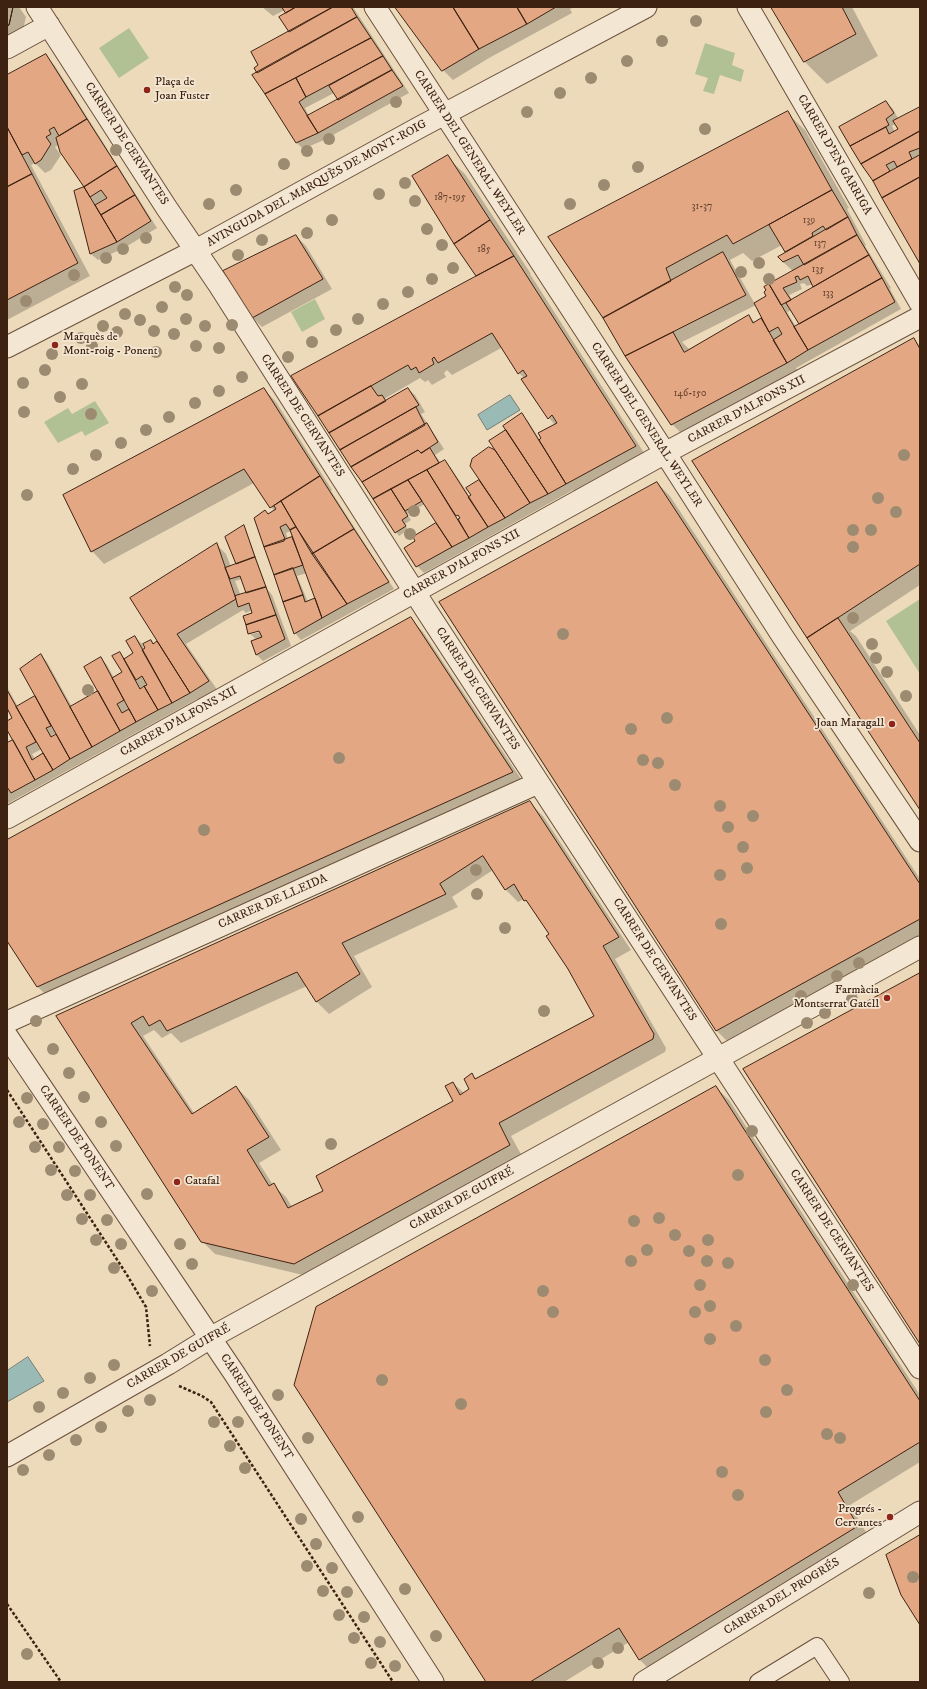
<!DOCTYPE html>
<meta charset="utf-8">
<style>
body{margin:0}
#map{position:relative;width:927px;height:1689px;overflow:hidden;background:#ecdabb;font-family:"IM FELL DW Pica",serif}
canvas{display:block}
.frame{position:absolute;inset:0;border:8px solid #3e2211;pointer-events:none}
</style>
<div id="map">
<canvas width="927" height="1689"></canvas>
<div class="frame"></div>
</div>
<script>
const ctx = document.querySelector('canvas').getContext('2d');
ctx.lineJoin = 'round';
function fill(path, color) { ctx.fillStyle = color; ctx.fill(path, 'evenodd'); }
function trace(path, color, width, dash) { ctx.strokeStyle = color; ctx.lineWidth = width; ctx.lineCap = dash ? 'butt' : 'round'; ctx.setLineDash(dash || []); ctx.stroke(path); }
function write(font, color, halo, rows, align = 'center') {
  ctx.font = font + ' "IM FELL DW Pica",serif'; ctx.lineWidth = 3.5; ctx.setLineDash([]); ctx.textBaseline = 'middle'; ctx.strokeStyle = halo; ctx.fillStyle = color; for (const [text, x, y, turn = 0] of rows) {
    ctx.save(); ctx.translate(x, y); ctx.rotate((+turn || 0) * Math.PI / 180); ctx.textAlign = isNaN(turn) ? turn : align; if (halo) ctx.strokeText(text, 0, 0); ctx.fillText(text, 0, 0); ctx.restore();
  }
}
fill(new Path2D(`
 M129,28l20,30 -30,20 -20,-30z
 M705,43l30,10 -3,12 12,5 -3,12 -21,-7 -6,19 -11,-3 5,-13 -13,-4z
 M315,299l10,20 -23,13 -11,-20z
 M95,401l14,22 -24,13 -3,-5 -24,12 -14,-21 24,-14 4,6z
 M920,599v75l-34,-53z`), '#b2c194');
const water = new Path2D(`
 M510,395l10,15 -33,20 -9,-15z
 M28,1357l16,24 -37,21v-31z`);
fill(water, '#99bab5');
trace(water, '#757d73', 1);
fill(new Path2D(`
 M7,7h12l7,10 -5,21 -14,8z
 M262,7h91l56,86 -85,47 -21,9 -6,-6 -31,-50 -8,-20 32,-40 -3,-20 -2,-3 -12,6zM334,93l5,8 -30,15 -4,-8z
 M396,7h178l-4,2 2,4 -83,45 -36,22 -10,-10z
 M772,7h80l26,49 -51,28 -22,-22z
 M46,56l9,10 102,162 -33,20 -26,12 -7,-6 -16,-62 10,-5 -26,-42 -4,2 6,8 -10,15 -6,3 -10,-10 -4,2 59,111 -83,44v-244z
 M886,102l7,7 6,11 21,-12v154l-46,-82 -33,-52zM896,123l4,7 -5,2 -3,-6z
 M787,113l18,17 44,78 -2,1 19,36 -1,1 26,42 -1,1 11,20 -105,59 8,13 -114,61 -18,-18 -46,-68 -23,-39zM782,245l5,7 -4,10 11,10 -27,25 -12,7 -25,-44 13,-7 9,8zM804,283l3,3 6,-2 2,4 -22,13 -4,-6 13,-6 -2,-5zM756,305l9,18 -4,-4 -6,4 -6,-7 -59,34 -8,-8zM792,310l8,14 -4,3 -9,-15z
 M447,157l18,17 66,100h-1l118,185 -68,37 -7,-6 -149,83 -7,-7 -1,-25 -2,-4 24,-14 -13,-19 -18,10 4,6 -6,4 3,6 -9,6 -106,-160 184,-99 -64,-101zM503,347l16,26 5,5 -2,1 27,39 6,7 -15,15 -12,-19 -6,-6 -15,15 -9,21 -17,29 -13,8 5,8 -3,1 -19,-29 -6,-7 -4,2 -6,-8 9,-6 -23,-35 4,-2 -10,-17 -7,-6 -21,12 -3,-2 36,-21 5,4 3,-2 4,5 14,-8 -2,-4 3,-3 5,5zM459,514l2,4 -4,2 -2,-4z
 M296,236l10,10 26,43 -70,38 -10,-10z
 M914,339l6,7v239l-70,46 6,5 64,99v73l-227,-347z
 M264,389l12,13 56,88 -1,1 63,98 -93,51 -6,-7 -27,-118 6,-4 -20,-28 -150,81 -12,-13zM291,531l3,6 -6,2 -2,-6zM307,573l9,26 -8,3 -11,-26z
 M657,483l13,13 250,383v59l-190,106 -13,-13 -276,-428z
 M243,527l3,3 21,59 5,6 19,51 -28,15 -6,-6 -5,-13 5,-2 -8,-7 5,-19 -2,-4 -6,3 -3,-3 -57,34 32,47 -18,11 -3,-3 -190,105v-60l7,-4 -7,-12v-6l6,-3 -3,-8 -3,2v-26l11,20 18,-11 5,-41 6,7 25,45 27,-15 2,-34 6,7 7,13 9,-5 -3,-20 6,6 8,-5 1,-17 7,7 2,5 7,-8 3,3 5,-3 57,-97 10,10 5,13 6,-2zM242,579l6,14 -7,3 -6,-15zM264,629v2l-12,3v-2zM147,684l1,2 -6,3 -1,-2zM59,732v2l-6,3 -1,-2zM42,749l2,5 -9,5 -3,-5z
 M411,619l12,13 102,153 -474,215 -13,-13 -31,-48v-98z
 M530,803l13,13 88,134 -16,9 51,89 -1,4 -154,84 12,22 -216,118 -92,-22 -13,-13 -145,-225zM493,870l13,20 12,12 6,-3 9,10 17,25 45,82 -118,64 -5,-5 -2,14 -6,4 -11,-10 1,19 -129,89 -33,16 -6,-10 -13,-12 -14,-22 22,-13 -32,-50 -13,-13 -42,26 -51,-77 11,-6 8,8 9,-5 10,10 126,-57 9,15 13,13 43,-27 -18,-31 104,-49 -6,-10z
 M716,1088l13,12 191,295v67l-70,43 20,34 -218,133 -13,-13 -10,-17 -65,40h-77z`), '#0003');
const building = new Path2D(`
 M7,7h6l-4,18 -2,1z
 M7,7h6l-4,18 -2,1z
 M282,7h14l-10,6z
 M296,7h37l-44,25 -10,-15z
 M333,7h18l6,10 -100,56 -3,-5 4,-3 -7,-13z
 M395,7h58l26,42 -37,22z
 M453,7h64l10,17 -48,25z
 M517,7h39l-29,17z
 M771,7h71l14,27 -52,28z
 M357,17l14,21 -106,56 -13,-19z
 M371,38l12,18 -77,41 -10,-19z
 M46,54l41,65 -28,17 -5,-9 -5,3 2,4 -5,3 5,7 -10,16 -6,4 -7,-12 -6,3 -15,-28v-52z
 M383,56l9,14 -54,30 -9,-14z
 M392,70l11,16 -85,47 -11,-17z
 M296,78l10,19 -7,5 19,31 -22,10 -31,-49z
 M886,101l8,12 -8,6 3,6 -39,21 -11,-19z
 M920,107v24l-59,33 -11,-18 36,-19 3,7 9,-5 -5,-8z
 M788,111l44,79 -99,54 -6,-9 -61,33 5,13 -68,37 -55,-81z
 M87,119l30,47 -33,21 -24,-35 -4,-14z
 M7,127l25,47 -25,13z
 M920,131v17l-11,4 3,7 -15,8 -3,-6 -8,4 4,6 -17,10 -12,-17z
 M448,155l42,65 -36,24 -42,-68z
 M920,155v22l-38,21 -9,-17z
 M117,166l18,29 -34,20 -6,-10 12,-7 -6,-8 -11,7 -6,-10z
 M32,174l46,89 -71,37v-113z
 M920,177v87l-38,-66z
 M84,187l33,55 -27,12 -16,-63z
 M832,190l16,27 -22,13 -3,-4 -11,7 1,3 -28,16 -16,-27z
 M135,195l16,26 -34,21 -16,-27z
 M848,217l9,18 -53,30 -6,-10 -15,7 -5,-5z
 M490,220l24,36 -38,20 -22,-32z
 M296,235l27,44 -71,39 -29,-47z
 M857,235l12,20 -56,32 -5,-11 -8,4 -2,-4 -3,1 2,5 -14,6 8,12 -10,5 -12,-21z
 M723,252l23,43 -121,61 -22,-38z
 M869,255l13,23 -83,46 -13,-21z
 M514,256l122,190 -70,38 -27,-44 2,-2 -3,-5 19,-10 -5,-8 -4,4 -27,-40 6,-3 -4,-6 -5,4 -26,-41 -54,30 -4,-6 -2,2 2,5 -15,9 -3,-6 -5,3 -3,-5 -90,51 -27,-40z
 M882,278l13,24 -87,48 -14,-23z
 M769,284l39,66 -21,13 -14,-23 9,-6 -4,-7 -9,5 -15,-29 12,-7 -2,-4 2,-2 -2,-3z
 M749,315l4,8 8,-5 26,45 -116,62 -46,-69 48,-24 11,20z
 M914,338l6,11v215l-113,74 -115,-177z
 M371,386l7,10 4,-1 4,6 -57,32 -11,-17z
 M264,388l56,88 -50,32 -26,-39 -153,83 -28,-57z
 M408,388l11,17 -79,45 -11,-17z
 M416,407l9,18 -74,42 -11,-17z
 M522,413l44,71 -18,10 -45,-68z
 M427,423l11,19 -17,11 -3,-3 -56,32 -11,-15z
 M506,430l42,64 -18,9 -41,-62z
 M489,447l6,3 35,53 -25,15 -35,-52 2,-7z
 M430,448l9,15 -66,36 -11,-17 56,-32 3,3z
 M445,460l43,67 -19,11 -11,-19 2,-1 -2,-3 -2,1 -29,-46z
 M427,470l42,68 -17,9 -44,-67z
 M320,476l34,53 -42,25 -31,-53z
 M408,480l14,21 -17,10 -14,-22z
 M479,480l26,38 -17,9 -20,-30 3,-2 -5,-7z
 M657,482l263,402v35l-204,112 -277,-429z
 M391,489l17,27 -6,4 4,6 -11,7 -22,-34z
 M281,501l15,26 -6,3 -4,-6 -6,3 5,12 -1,2 -20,6 -10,-29 11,-8 3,4 8,-5 -2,-3z
 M436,523l16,24 -36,20 -12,-19 11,-7 -2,-4z
 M244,525l11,32 -19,7 -11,-27z
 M296,527l51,77 -25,14 -32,-88z
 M354,529l35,53 -42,22 -35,-50z
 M292,537l11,28 -29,10 -10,-28z
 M217,543l19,56 -59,35 32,47 -19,12 -60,-95z
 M255,557l11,30 -20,6 -6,-17 -10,3 -5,-11z
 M293,568l10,27 -20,7 -9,-27z
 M266,587l10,28 -30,10 -3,-9 9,-3 -3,-10 -11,4 -3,-11z
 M303,595l2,7 10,-4 7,20 -28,16 -11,-32z
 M276,615l9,24 -29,16 -5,-14 11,-4 -3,-6 -11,3 -2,-9z
 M411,617l102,155 -476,215 -30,-46v-101z
 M838,618l82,125v67l-113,-172z
 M135,636l37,67 -14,7 -14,-24 3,-1 -5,-9 -6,4 -12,-21 9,-6 -7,-12z
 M151,640l2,4 4,-3 33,52 -18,10 -30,-53 3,-2 -2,-4z
 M120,652l20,37 4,-3 14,24 -22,12 -24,-44 10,-6 -10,-16z
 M41,654l51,93 -22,12 -50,-90z
 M101,657l23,43 -7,4 5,9 7,-4 7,13 -16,9 -36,-64z
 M7,690l29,52 -10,5 6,13 11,-7 10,17 -18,10 -28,-50v-9l5,-3 -5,-10z
 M98,691l22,40 -28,16 -22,-40z
 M35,696l16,30 -5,2 5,9 5,-3 14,25 -17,11 -37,-63z
 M13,740l22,40 -24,13 -4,-6v-44z
 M530,801l89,136 -16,9 51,88 -1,5 -154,84 11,22 -216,119 -93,-22 -145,-226zM483,856l22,34 9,-6 10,17 2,-1 23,34 -3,2 22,33 26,47 -119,63 -3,-6 -8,6 5,10 -9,6 -7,-13 -8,4 8,15 -137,75 7,15 -35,17 -14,-25 -5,3 -22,-36 22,-13 -33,-51 -44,28 -61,-91 12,-7 6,10 11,-6 7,11 130,-59 19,30 44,-28 -18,-31 104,-49 -6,-10z
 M920,973v371l-177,-275z
 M716,1086l204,315v41l-82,50 20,34 -219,134 -20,-32 -89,54h-44l-192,-297 22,-78z
 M920,1535v90l-19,-30 -15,-40z`);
fill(building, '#e3a784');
trace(building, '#3e2211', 1);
const pedestrian = new Path2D(`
 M758,1682l59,-36 24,36`);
const minor = new Path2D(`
 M37,7l129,200 53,78 207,325 494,758
 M375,7l290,446 118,184 137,204
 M748,7l172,296
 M7,48l42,-23
 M7,347l189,-97 224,-123 226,-120
 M7,818l658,-365 255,-136
 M7,1022l531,-239
 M7,1036l227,337 199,309
 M7,1456l161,-92 42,-26 710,-391
 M644,1682l276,-170`);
trace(pedestrian, '#6a503c', 18);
trace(minor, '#6a503c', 23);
trace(new Path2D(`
 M7,1090l120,185 19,32 4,39
 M179,1386l23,10 9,6 182,280
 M7,1604l54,78`), '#3e2211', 2.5, [3, 2]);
trace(pedestrian, '#f3e7d3', 16);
trace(minor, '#f3e7d3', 21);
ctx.fillStyle = '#9c8b70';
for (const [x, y] of [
 [696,21],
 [662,41],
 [627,61],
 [591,78],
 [560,93],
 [396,102],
 [527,112],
 [705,129],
 [329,139],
 [116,150],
 [307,151],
 [284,164],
 [638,167],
 [405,183],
 [604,185],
 [236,190],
 [379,194],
 [415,201],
 [209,204],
 [570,204],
 [332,220],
 [427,229],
 [307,233],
 [146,238],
 [262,240],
 [442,245],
 [123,249],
 [238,255],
 [106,258],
 [759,263],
 [453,268],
 [741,272],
 [74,275],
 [432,279],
 [769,279],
 [175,287],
 [408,292],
 [187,295],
 [26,301],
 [383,304],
 [162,307],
 [125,314],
 [186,319],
 [358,319],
 [140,320],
 [232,325],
 [103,326],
 [205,326],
 [336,330],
 [154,331],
 [117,332],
 [174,334],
 [81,338],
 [312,342],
 [92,346],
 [196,346],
 [219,348],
 [156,352],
 [52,354],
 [288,357],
 [45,370],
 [242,377],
 [23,383],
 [82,384],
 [219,391],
 [60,397],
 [195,403],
 [24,412],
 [91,414],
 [169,417],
 [146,430],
 [121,443],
 [96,455],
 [904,455],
 [73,469],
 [27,495],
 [878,498],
 [414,511],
 [896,512],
 [853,530],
 [871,530],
 [410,534],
 [853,547],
 [853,618],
 [563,634],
 [872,644],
 [876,658],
 [887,672],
 [88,690],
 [906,696],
 [667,718],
 [631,729],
 [339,758],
 [643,760],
 [658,763],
 [675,785],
 [720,806],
 [753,816],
 [728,827],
 [204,830],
 [743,847],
 [747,868],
 [476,870],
 [720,875],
 [477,894],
 [721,924],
 [505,928],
 [859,963],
 [837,976],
 [801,996],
 [852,999],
 [544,1011],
 [825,1013],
 [36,1021],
 [807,1023],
 [53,1049],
 [69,1073],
 [84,1097],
 [27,1098],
 [19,1122],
 [101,1122],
 [43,1124],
 [752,1131],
 [331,1144],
 [116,1146],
 [35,1147],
 [59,1147],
 [51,1170],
 [75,1171],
 [738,1175],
 [147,1194],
 [67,1195],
 [90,1195],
 [659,1218],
 [82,1219],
 [107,1220],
 [634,1221],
 [675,1235],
 [96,1240],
 [708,1240],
 [121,1244],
 [180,1244],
 [647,1250],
 [689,1251],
 [631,1261],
 [707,1261],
 [728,1263],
 [192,1264],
 [114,1268],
 [700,1285],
 [853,1285],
 [152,1291],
 [543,1291],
 [710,1306],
 [553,1312],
 [695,1312],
 [736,1326],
 [710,1339],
 [765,1360],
 [114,1365],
 [90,1378],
 [382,1380],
 [787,1390],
 [63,1393],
 [278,1395],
 [150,1400],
 [461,1404],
 [39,1407],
 [128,1411],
 [766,1412],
 [214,1422],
 [238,1422],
 [101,1427],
 [827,1434],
 [308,1438],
 [840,1438],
 [76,1440],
 [230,1446],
 [49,1455],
 [245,1468],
 [23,1470],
 [722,1472],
 [738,1495],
 [358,1517],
 [301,1519],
 [316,1544],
 [307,1566],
 [332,1568],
 [913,1577],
 [405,1589],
 [323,1591],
 [347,1592],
 [869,1593],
 [339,1615],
 [364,1617],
 [436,1636],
 [354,1638],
 [380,1642],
 [618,1648],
 [27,1654],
 [371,1663],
 [598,1663],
 [395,1666]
]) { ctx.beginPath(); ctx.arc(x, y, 6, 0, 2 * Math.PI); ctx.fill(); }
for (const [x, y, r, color] of [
 [147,90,4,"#8f2418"],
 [55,345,4,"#8f2418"],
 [892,724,4,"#8f2418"],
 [887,998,4,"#8f2418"],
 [177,1182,4,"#8f2418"],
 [890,1517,4,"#8f2418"]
]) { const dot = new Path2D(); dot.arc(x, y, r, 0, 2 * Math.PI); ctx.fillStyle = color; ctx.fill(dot); trace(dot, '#f3e7d3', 1.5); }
write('10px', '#67432e', null, [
 ["187-195",450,198],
 ["31-37",702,207],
 ["139",809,221],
 ["137",820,244],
 ["185",484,250],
 ["135",818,270],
 ["133",828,294],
 ["146-150",690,394]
]);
write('12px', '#3e2211', '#f3e7d3', [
 ["Plaça de",155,83],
 ["Joan Fuster",155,97],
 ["Marquès de",63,338],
 ["Mont-roig - Ponent",63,352],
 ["Joan Maragall",884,724,"right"],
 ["Farmàcia",879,991,"right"],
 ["Montserrat Gatell",879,1005,"right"],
 ["Catafal",185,1182],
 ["Progrés -",882,1510,"right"],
 ["Cervantes",882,1524,"right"]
], 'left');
write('12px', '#3e2211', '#f3e7d3', [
 ["CARRER DE CERVANTES",126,144,57],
 ["CARRER DEL GENERAL WEYLER",469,153,57],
 ["CARRER D'EN GARRIGA",834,155,60],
 ["AVINGUDA DEL MARQUÈS DE MONT-ROIG",317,184,-29],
 ["CARRER D'ALFONS XII",747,410,-28],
 ["CARRER DE CERVANTES",302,416,57],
 ["CARRER DEL GENERAL WEYLER",646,425,57],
 ["CARRER D'ALFONS XII",462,565,-29],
 ["CARRER DE CERVANTES",477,689,57],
 ["CARRER D'ALFONS XII",179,722,-29],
 ["CARRER DE LLEIDA",273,902,-24],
 ["CARRER DE CERVANTES",654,960,57],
 ["CARRER DE PONENT",76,1138,56],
 ["CARRER DE GUIFRÉ",462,1199,-29],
 ["CARRER DE CERVANTES",831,1231,57],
 ["CARRER DE GUIFRÉ",179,1357,-30],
 ["CARRER DE PONENT",256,1407,57],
 ["CARRER DEL PROGRÉS",782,1597,-32]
]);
</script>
